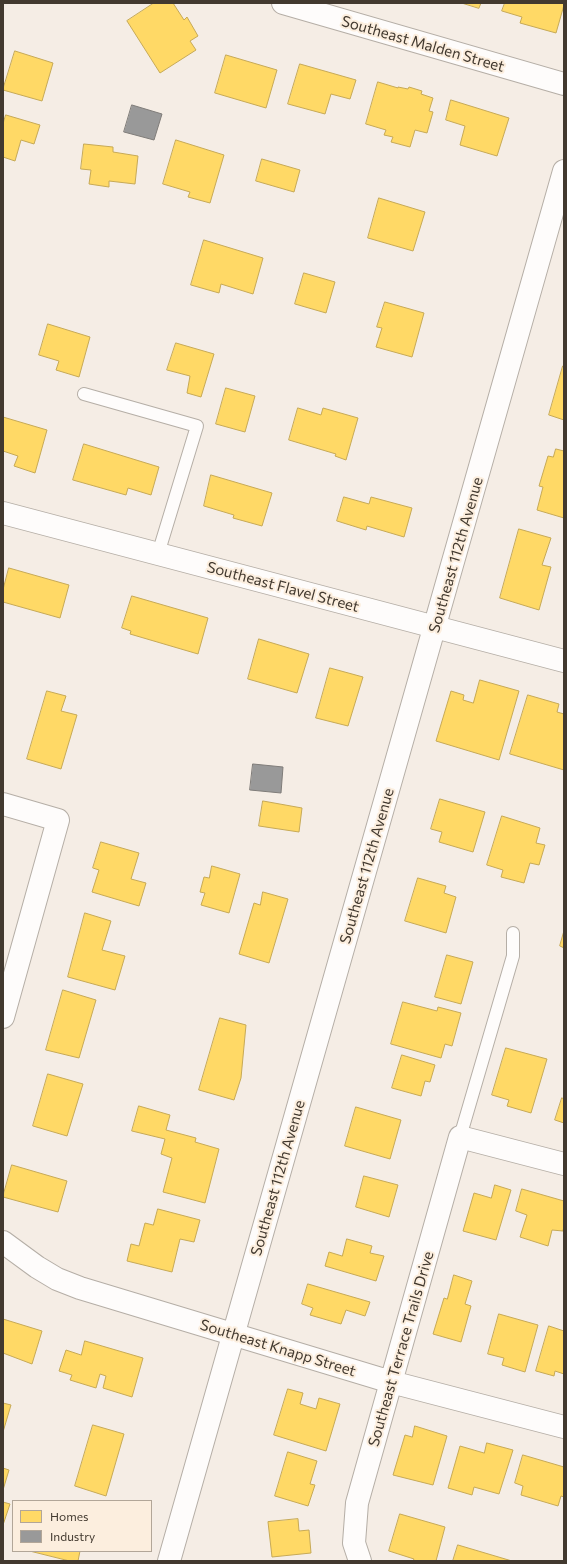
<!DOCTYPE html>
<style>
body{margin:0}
#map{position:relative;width:567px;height:1564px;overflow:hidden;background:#f5ede5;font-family:Commissioner,sans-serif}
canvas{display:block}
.frame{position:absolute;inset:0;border:4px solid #42392f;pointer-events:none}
.legend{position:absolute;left:12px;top:1500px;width:140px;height:52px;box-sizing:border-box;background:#fceede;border:1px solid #b2a698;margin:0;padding:5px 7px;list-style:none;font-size:12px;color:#42392f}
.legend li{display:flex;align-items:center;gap:8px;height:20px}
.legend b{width:20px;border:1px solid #b2a698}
</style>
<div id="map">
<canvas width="567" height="1564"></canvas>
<div class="frame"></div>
<ul class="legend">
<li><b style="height:11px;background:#ffd966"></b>Homes</li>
<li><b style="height:11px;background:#999"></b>Industry</li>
</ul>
</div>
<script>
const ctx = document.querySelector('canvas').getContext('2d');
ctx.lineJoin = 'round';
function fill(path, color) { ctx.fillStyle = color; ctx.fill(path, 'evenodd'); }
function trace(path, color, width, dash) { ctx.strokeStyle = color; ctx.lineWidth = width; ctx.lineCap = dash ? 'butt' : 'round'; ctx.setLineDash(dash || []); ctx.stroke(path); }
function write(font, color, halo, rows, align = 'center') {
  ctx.font = font + ' Commissioner,sans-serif'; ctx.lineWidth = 4; ctx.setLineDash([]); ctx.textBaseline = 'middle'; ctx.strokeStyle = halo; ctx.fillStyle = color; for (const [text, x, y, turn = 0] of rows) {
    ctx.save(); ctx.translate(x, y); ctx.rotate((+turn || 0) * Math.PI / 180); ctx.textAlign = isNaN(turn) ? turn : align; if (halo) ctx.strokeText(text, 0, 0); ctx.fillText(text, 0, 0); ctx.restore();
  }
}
const homes = new Path2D(`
 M154,3h19l11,17 3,-3 11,19 -8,5 6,9 -36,23 -33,-52z
 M462,3h19l-2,5z
 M505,3h59v2l-8,28 -36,-10 2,-6 -20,-6z
 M15,51l38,12 -11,38 -39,-11z
 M226,55l51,15 -11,38 -51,-15z
 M300,64l56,16 -6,19 -19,-5 -6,20 -37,-10z
 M378,82l20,6v-1l10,2 1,-2 13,4 -1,3 12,4 -4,13 4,1 -6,21 -12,-3 -5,17 -19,-5 2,-5 -9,-2 2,-5 -20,-6z
 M451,100l58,18 -12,38 -37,-11 5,-19 -19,-6z
 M6,115l34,10 -6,19 -13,-4 -6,21 -12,-4v-33z
 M176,140l48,15 -14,48 -22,-6 2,-5 -27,-8z
 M84,144l29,3v5l25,4 -3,28 -26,-3v6l-20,-3 2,-14 -10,-1z
 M262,159l38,11 -6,22 -38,-11z
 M379,198l46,14 -12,39 -45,-13z
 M204,240l59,18 -10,36 -32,-10 -2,9 -28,-8z
 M304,273l31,9 -9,31 -31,-9z
 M385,302l39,11 -12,44 -36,-10 6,-19 -5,-1z
 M48,324l42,13 -11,40 -23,-7 3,-9 -20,-6z
 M176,343l38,11 -13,43 -14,-4 3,-17 -23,-6z
 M563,366h1v54l-15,-5z
 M226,388l29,8 -10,36 -29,-8z
 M298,408l23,7 2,-7 35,10 -12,42 -11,-4 1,-2 -47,-14z
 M3,417l44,13 -12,43 -21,-7 4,-10 -15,-5z
 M84,444l75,23 -8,28 -23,-7 -2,7 -53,-15z
 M556,449l8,2v67l-27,-8 6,-23 -4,-1 9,-30 5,1z
 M211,475l61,18 -10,33 -29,-8 1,-3 -30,-9z
 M344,497l25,7 2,-7 41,11 -8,29 -37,-11 -1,4 -29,-9z
 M519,529l32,9 -9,27 9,2 -12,43 -39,-12z
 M9,568l60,17 -9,33 -57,-16v-12z
 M132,596l76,22 -10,36 -68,-20 1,-3 -9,-3z
 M259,639l50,15 -12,39 -49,-14z
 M330,668l33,9 -15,49 -32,-8z
 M480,680l39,11 -20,69 -63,-19 15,-50 13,4 -1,5 10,3z
 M47,691l19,5 -5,15 16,4 -16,54 -34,-10z
 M528,695l31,9 -2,8 7,2v56l-54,-16z
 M440,799l45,13 -12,40 -34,-10 3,-10 -11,-3z
 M263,801l39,7 -3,24 -40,-6z
 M502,816l38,12 -4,15 9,2 -6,20 -9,-2 -6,20 -23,-6 2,-7 -16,-5z
 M101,842l38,11 -8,26 15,4 -7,23 -47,-14 7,-22 -6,-2z
 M212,866l28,8 -11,39 -28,-8 4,-12 -5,-1 4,-15 5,1z
 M418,878l28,8 -2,7 12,4 -10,36 -41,-12z
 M263,892l25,7 -19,64 -30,-9 15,-51 6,2z
 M85,913l26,8 -9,29 23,6 -10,34 -47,-13z
 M564,931v17l-4,-2z
 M447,955l26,7 -12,42 -26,-7z
 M63,990l33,10 -17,58 -33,-8z
 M403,1002l34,9 1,-4 23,6 -9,33 -7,-2 -4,14 -50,-14z
 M220,1018l26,7 -5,53 -7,22 -35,-10z
 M506,1048l41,11 -16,54 -24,-7 2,-6 -17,-5z
 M402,1055l33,10 -5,17 -5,-1 -4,15 -29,-8z
 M48,1074l35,10 -16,52 -34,-10z
 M562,1098l2,1v24l-9,-3z
 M139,1106l31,9 -4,15 30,8 -1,4 24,7 -14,54 -42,-11 9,-34 -11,-4 4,-15 -33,-8z
 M356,1107l45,13 -11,39 -45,-13z
 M12,1165l55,16 -9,31 -55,-15z
 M364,1176l34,9 -9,32 -33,-10z
 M495,1185l16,5 -15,50 -33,-9 11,-38 17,5z
 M522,1189l42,12v25l-1,5 -11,-1 -4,16 -28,-9 7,-22 -11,-4z
 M158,1209l42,11 -6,22 -14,-3 -8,33 -45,-11 4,-17 8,2 6,-23 8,2z
 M347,1239l25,7 -2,7 14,3 -8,25 -51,-15 4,-14 13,4z
 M454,1275l18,6 -7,23 6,2 -10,36 -28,-8 11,-36 3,1z
 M308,1284l62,18 -5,14 -19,-6 -5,14 -31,-9 3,-7 -11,-4z
 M499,1314l39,11 -13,47 -23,-7 2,-7 -16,-4z
 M3,1319l39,12 -10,33 -29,-11z
 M549,1326l15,5v43l-9,-3 -1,5 -18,-5z
 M85,1341l58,17 -11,39 -29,-9 3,-12 -6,-2 -4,14 -26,-8 2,-5 -13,-4 7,-21 15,5z
 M288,1389l15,4 -3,11 16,5 3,-11 21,6 -14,47 -52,-16z
 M3,1403l8,2 -8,27z
 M93,1425l31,9 -18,62 -31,-10z
 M415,1426l32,10 -14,49 -40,-10 12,-40 7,2z
 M487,1443l26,7 -14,44 -25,-7 -2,8 -24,-7 12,-42 24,7z
 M288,1452l29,9 -7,23 5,1 -7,21 -33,-10z
 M523,1455l41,12v30l-3,-1 -3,10 -37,-11 2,-9 -8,-3z
 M3,1468l6,2 -6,20z
 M3,1502l7,2 -7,21z
 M400,1514l45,13 -9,34h-23l1,-2 -25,-8z
 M298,1519l1,12 10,-1 2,23 -39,4 -4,-35z
 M458,1545l54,16h-59z
 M30,1551h50l-2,10h-8z`);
fill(homes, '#ffd966');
trace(homes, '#c6a956', 1);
const industry = new Path2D(`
 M132,105l30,9 -8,26 -30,-8z
 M253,764l30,3 -2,26 -31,-3z`);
fill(industry, '#999');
trace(industry, '#7f7c79', 1);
const service = new Path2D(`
 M84,394l113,32 -39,128
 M460,1137l53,-181v-23`);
const minor = new Path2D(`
 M283,3l281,81
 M435,627l129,34
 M3,804l55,16 -55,197
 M3,1242l34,25 20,12 23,9 311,94 173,45
 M360,1561l-6,-18 3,-40 103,-366 104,27`);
const tertiary = new Path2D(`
 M3,513l432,114`);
const secondary = new Path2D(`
 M169,1561l395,-1390`);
trace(service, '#b5aea6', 14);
trace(minor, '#b5aea6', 24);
trace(tertiary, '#b5aea6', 24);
trace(secondary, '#b5aea6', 24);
trace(service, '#fefcfb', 12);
trace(minor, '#fefcfb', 22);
trace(tertiary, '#fefcfb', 22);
trace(secondary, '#fefcfb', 22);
write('15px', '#42392f', '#fceede', [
 ["Southeast Malden Street",423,44,16],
 ["Southeast 112th Avenue",456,555,-74],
 ["Southeast Flavel Street",283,587,15],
 ["Southeast 112th Avenue",367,866,-74],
 ["Southeast 112th Avenue",278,1178,-74],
 ["Southeast Knapp Street",278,1348,17],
 ["Southeast Terrace Trails Drive",401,1349,-74]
]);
</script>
